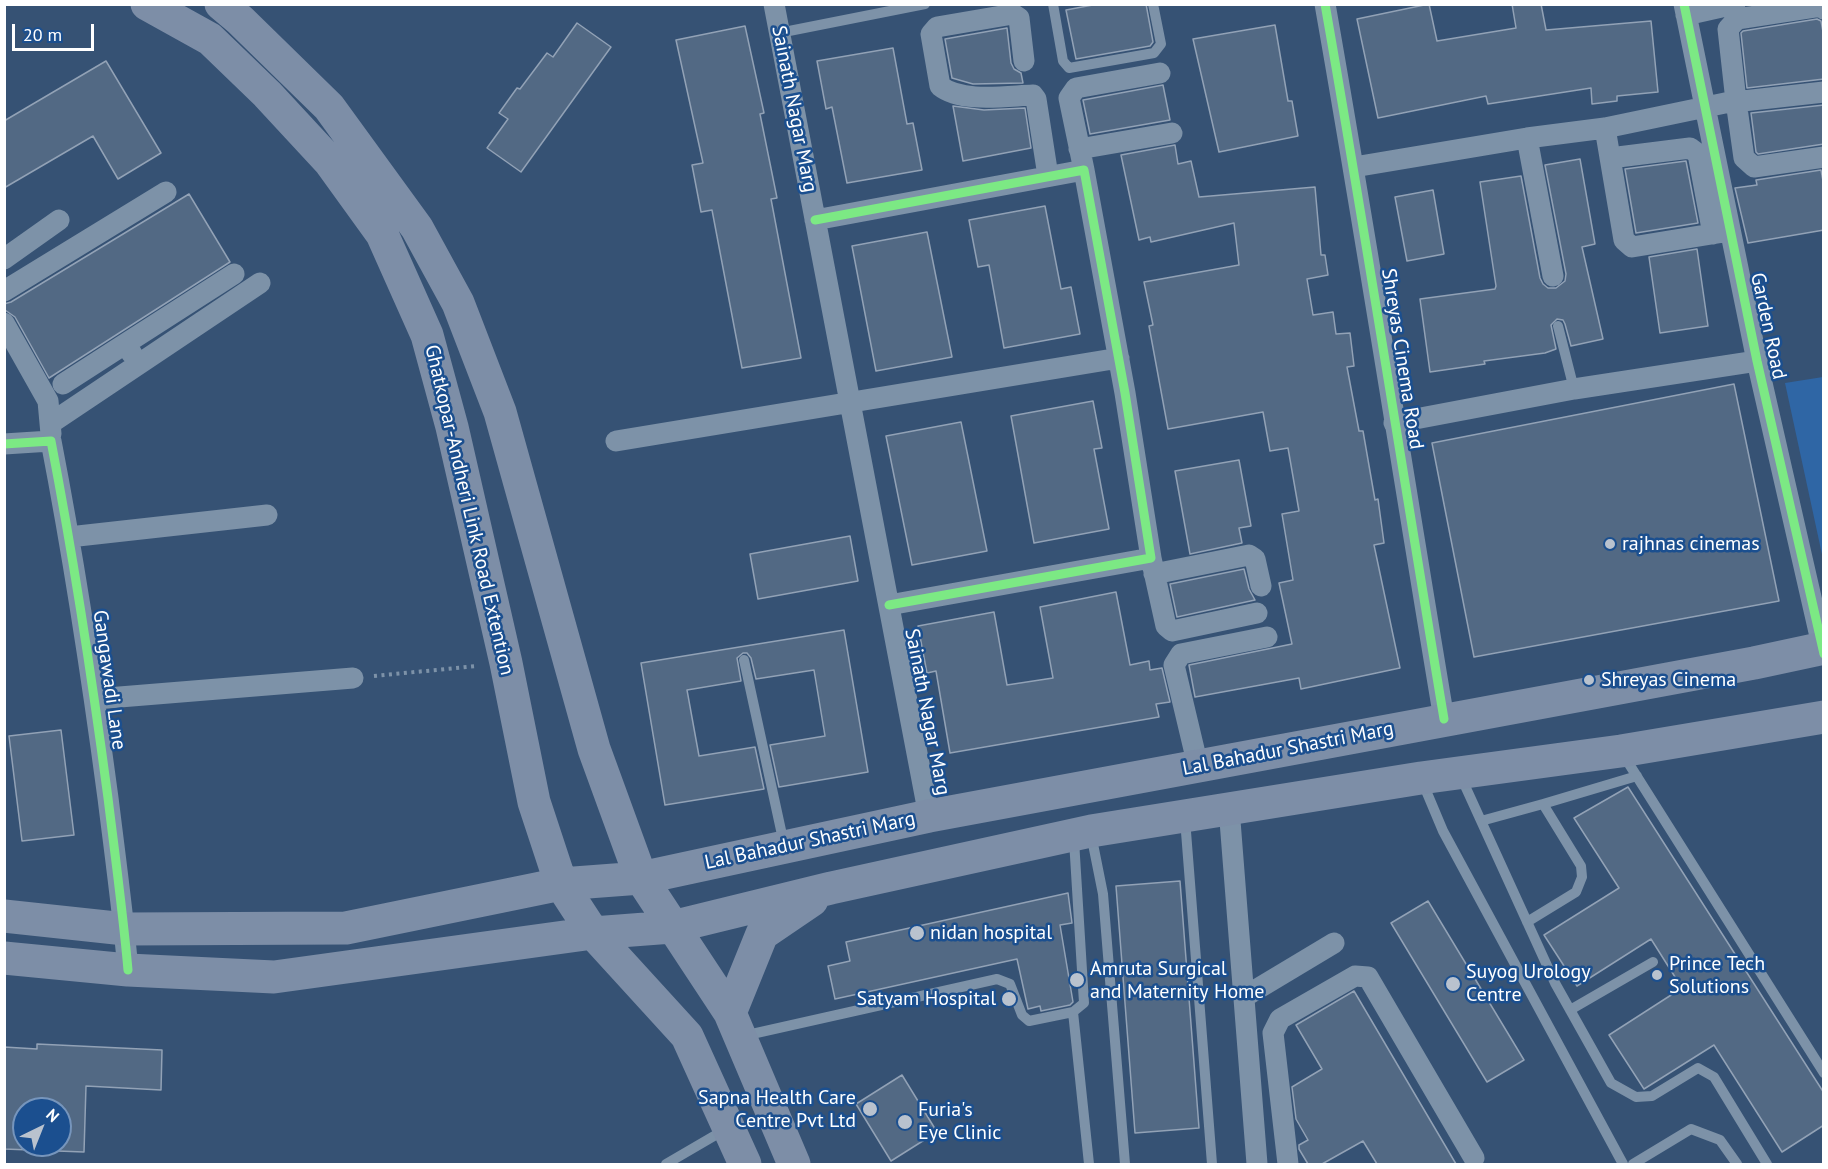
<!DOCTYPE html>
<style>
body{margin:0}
#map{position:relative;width:1828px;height:1169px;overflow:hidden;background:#365274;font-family:"PT Sans",sans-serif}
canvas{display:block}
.frame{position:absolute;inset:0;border:6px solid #fff;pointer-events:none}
.north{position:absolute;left:12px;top:1097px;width:60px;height:60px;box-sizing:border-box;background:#1b4f8f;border:2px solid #7695bc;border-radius:50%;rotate:43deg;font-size:16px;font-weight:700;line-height:24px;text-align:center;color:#fff}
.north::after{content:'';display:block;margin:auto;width:21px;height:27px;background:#b9c2ce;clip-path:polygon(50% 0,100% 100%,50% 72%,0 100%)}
.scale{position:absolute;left:12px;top:24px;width:82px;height:27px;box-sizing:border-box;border:3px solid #fff;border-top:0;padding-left:8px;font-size:18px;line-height:21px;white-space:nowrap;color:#fff;-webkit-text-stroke:4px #1b4f8f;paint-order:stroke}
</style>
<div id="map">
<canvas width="1828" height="1169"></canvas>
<div class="frame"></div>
<div class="north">N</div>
<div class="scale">20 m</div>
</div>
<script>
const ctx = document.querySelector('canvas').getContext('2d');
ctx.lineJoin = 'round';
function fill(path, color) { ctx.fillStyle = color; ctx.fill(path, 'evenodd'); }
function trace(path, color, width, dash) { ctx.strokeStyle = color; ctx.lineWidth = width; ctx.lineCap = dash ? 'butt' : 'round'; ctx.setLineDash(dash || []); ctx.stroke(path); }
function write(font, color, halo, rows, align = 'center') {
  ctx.font = font + ' "PT Sans",sans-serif'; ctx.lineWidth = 5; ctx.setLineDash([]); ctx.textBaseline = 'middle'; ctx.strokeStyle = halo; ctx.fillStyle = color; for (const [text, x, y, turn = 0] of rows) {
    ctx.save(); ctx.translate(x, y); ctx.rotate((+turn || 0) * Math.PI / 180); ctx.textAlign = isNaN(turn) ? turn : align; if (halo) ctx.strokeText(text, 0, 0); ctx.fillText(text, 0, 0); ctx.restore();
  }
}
fill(new Path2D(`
 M1823,377h1l-1,182 -38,-176z`), '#2f66a5');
const building = new Path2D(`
 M1098,4h48l7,38 -3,4 -74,13 -10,-49z
 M1429,4l8,37 79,-13 -4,-24h29l5,26 105,-9 7,71 -41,4v5l-25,3 -1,-16 -103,16 -2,-8 -108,22 -21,-99z
 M1817,19l4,2 3,16v42l-77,9 -6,-55 2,-2z
 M577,23l34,24 -90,125 -34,-24 21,-29 -9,-6 18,-25 3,1 27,-36 6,4z
 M1275,25l13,76h4l6,35 -79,16 -26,-113z
 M745,26l19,87 -4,1 17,84 -6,1 30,159 -59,10 -30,-158 -11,2 -9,-47 11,-2 -27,-123z
 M1007,28l4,35 3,6 7,4 2,10 -50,1 -21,-6 -7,-39z
 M893,48l14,76 6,-1 9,47 -75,13 -15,-76 -6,2 -9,-48z
 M106,61l55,92 -43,26 -25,-43 -89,52v-67z
 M1163,85l7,35 -80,14 -7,-34z
 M1824,105v39l-66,10 -2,-2 -5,-39z
 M953,106l31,4 41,-2 6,40 -68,13z
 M1175,145l3,19 13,-3 8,36 116,-10 6,68h4l3,20 -21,4 6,36 20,-3 3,22 14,-1 4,33 -7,1 12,64h4l12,69 3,-1 6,44 -10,2 26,123 -99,21 -2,-11 -104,19 -6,-32 103,-21 -13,-61 14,-3 -11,-66 17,-3 -11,-63 -18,3 -7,-39 -95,17 -19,-103 4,-1 -9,-43 95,-17 -5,-42 -83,19 -1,-5 -11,3 -18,-85z
 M1580,159l15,85 -13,3 21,92 -32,7 -6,-22 -2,-4 -6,-1 -6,6 5,24 -11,4 -61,8 1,3 -55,8 -10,-73 75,-10 1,-3 -16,-104 41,-6 19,102 3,6 5,4h8l9,-7 1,-7 -21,-109z
 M1686,161l12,62 -62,10 -11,-64z
 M1821,170l3,16v44l-76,13 -13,-55 22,-3 -1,-5z
 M1433,190l11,64 -37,7 -12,-64z
 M189,194l41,68 -181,116 -34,-61 -10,-7 -1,-6 7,-2z
 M1045,206l16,83 10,-2 9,47 -76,14 -15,-83 -11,2 -9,-47z
 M927,232l25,125 -76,14 -24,-125z
 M1697,249l11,77 -48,7 -11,-76z
 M1734,384l45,217 -305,56 -42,-214z
 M1093,401l9,47 -8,1 15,80 -75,14 -23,-127z
 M961,422l26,129 -75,14 -26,-129z
 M1239,460l12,66 -12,2 3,15 -52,11 -15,-83z
 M850,536l8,45 -100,18 -8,-45z
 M1244,569l5,20 6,11 -78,17 -7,-33z
 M1116,592l14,73 19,-4 1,9 12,-2 8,34 -14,2 3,13 -209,36 -14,-82 -9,2 -9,-47 76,-14 13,73 46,-7 -13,-71z
 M844,630l24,142 -89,15 -9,-42 55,-9 -11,-66 -58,9 -5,-21 -4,-5h-4l-6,5 4,23 -54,9 12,66 56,-9 9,42 -99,16 -24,-142z
 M61,730l13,105 -52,6 -13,-105z
 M1628,787l196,306v32l-42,27 -68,-107 -70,44 -35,-54 73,-47 -31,-49 -74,47 -33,-51 75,-47 -45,-70z
 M1180,881l19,247 -64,5 -19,-247z
 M1068,893l4,30 -12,2 13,77 -3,3 -29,6 -1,-5 -12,3 -11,-50 -182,40 -7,-33 22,-5 -4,-19z
 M1428,901l96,159 -37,22 -96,-159z
 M1354,991l102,173h-79l-14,-23 -41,23h-14l-9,-15v-4l9,-5 -12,-21 -4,-32 30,-18 -26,-44z
 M37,1044l125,6 -1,40 -75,-4 -2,66 -80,-3v-102l33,2zM24,1109h36v36h-36z
 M902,1075l35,57 -46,29 -35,-57z`);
fill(building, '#526984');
trace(building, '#92a2b6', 1.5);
trace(new Path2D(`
 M374,676l103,-10`), '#7d92a8', 4, [3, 4.5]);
trace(new Path2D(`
 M1053,4l10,57 6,7 85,-15 7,-9 -8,-40
 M779,33l146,-29
 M1558,326l16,63
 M744,660l40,184
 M1624,756l200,317
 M1461,777l94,206 56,100 25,14 16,-1 46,-28 16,9 53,87
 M1422,781l21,50 180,333
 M1185,819l27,345
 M1481,821l62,-17 94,-28
 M1091,834l12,60 22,270
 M1527,922l49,-30 6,-15 -1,-11 -38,-62
 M1570,1010l83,-48
 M1073,1012l16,152
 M743,1036l254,-57 13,5 12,31 7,6 44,-9 11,-9 -10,-163
 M666,1164l60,-35
 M1633,1164l58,-35 29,11 17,24`), '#7d92a8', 10);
trace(new Path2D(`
 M774,4l155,812
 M1325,4c42,238 79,477 119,715
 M1684,4l73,357 67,293
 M1824,9l-3,-3 -84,13 -9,10 8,72 8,57 10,9 70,-10
 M1686,15l49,-11
 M1024,61l-5,-43 -6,-4 -76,13 -6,7 9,52c21,17 66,10 93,9l3,4 12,77
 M1605,128l19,112 8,7 98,-16
 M1527,138l26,138
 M1079,149l93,-16
 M1610,158l80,-10 8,6 15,80
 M1354,167l173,-29 78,-10 120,-25 99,-11
 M1084,170l-15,-72 7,-10 84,-15
 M815,220l269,-50 41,223 26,165 -262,47
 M4,259l55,-39
 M4,291l162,-99
 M4,323l44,78 3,33
 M125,344l109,-70
 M63,384l62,-40 7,10
 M51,423l209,-140
 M1394,423l180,-34 183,-28
 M616,441l503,-83
 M4,444l47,-3c23,119 41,237 57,357 7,57 15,115 20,172
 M69,537l198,-22
 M1151,558l15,68 6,5 85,-18
 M1154,574l95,-19 6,4 6,27
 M95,699l258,-21
 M1198,766l-24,-101 7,-11 86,-17
 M1229,808l28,356
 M1244,997l90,-54
 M1288,1164l-15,-131 7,-14 75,-43 13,1 106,181`), '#7d92a8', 21);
trace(new Path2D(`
 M147,4l63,35 57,55 63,68 52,72 45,101 25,92 54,236 28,139 27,82 32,49 94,103 58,128
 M221,4l19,16 89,87 88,121 41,75 42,109 94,337 47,129 89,135 64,151
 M4,916l121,13 221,-1 215,-44 80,-6 288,-62 825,-153 70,-15
 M4,958l124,12 146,7 319,-44 79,-6 159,-39 260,-57 330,-53 200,-27 203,-34
 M730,1013l32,-79 50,-34`), '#7d8ea7', 33);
trace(new Path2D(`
 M1325,4c42,238 79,477 119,715
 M1684,4l73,357 67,293
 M815,220l269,-50 41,223 26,165 -262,47
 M4,444l47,-3c23,119 41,237 57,357 7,57 15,115 20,172`), '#7ce984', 9);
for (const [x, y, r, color] of [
 [1610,544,6,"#b9c2ce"],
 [1589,680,6,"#b9c2ce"],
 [917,933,8,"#b9c2ce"],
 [1657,975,6,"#b9c2ce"],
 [1077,980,8,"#b9c2ce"],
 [1453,984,8,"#b9c2ce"],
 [1009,999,8,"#b9c2ce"],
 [870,1109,8,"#b9c2ce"],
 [905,1122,8,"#b9c2ce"]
]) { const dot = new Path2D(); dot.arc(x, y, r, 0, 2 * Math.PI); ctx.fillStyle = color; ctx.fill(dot); trace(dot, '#1b4f8f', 2); }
write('20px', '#fff', '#1b4f8f', [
 ["Sainath Nagar Marg",794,109,79],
 ["Garden Road",1768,326,78],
 ["Shreyas Cinema Road",1402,359,81],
 ["Ghatkopar-Andheri Link Road Extention",469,510,77],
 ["Gangawadi Lane",109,680,82],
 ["Sainath Nagar Marg",927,712,79],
 ["Lal Bahadur Shastri Marg",1288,749,-11],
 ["Lal Bahadur Shastri Marg",810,841,-12]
]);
write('20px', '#fff', '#1b4f8f', [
 ["rajhnas cinemas",1622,544],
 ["Shreyas Cinema",1601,680],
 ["nidan hospital",930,933],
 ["Prince Tech",1669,964],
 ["Solutions",1669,987],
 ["Amruta Surgical",1090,969],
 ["and Maternity Home",1090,992],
 ["Suyog Urology",1466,972],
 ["Centre",1466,995],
 ["Satyam Hospital",996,999,"right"],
 ["Sapna Health Care",856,1098,"right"],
 ["Centre Pvt Ltd",856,1121,"right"],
 ["Furia's",918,1110],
 ["Eye Clinic",918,1133]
], 'left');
</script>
